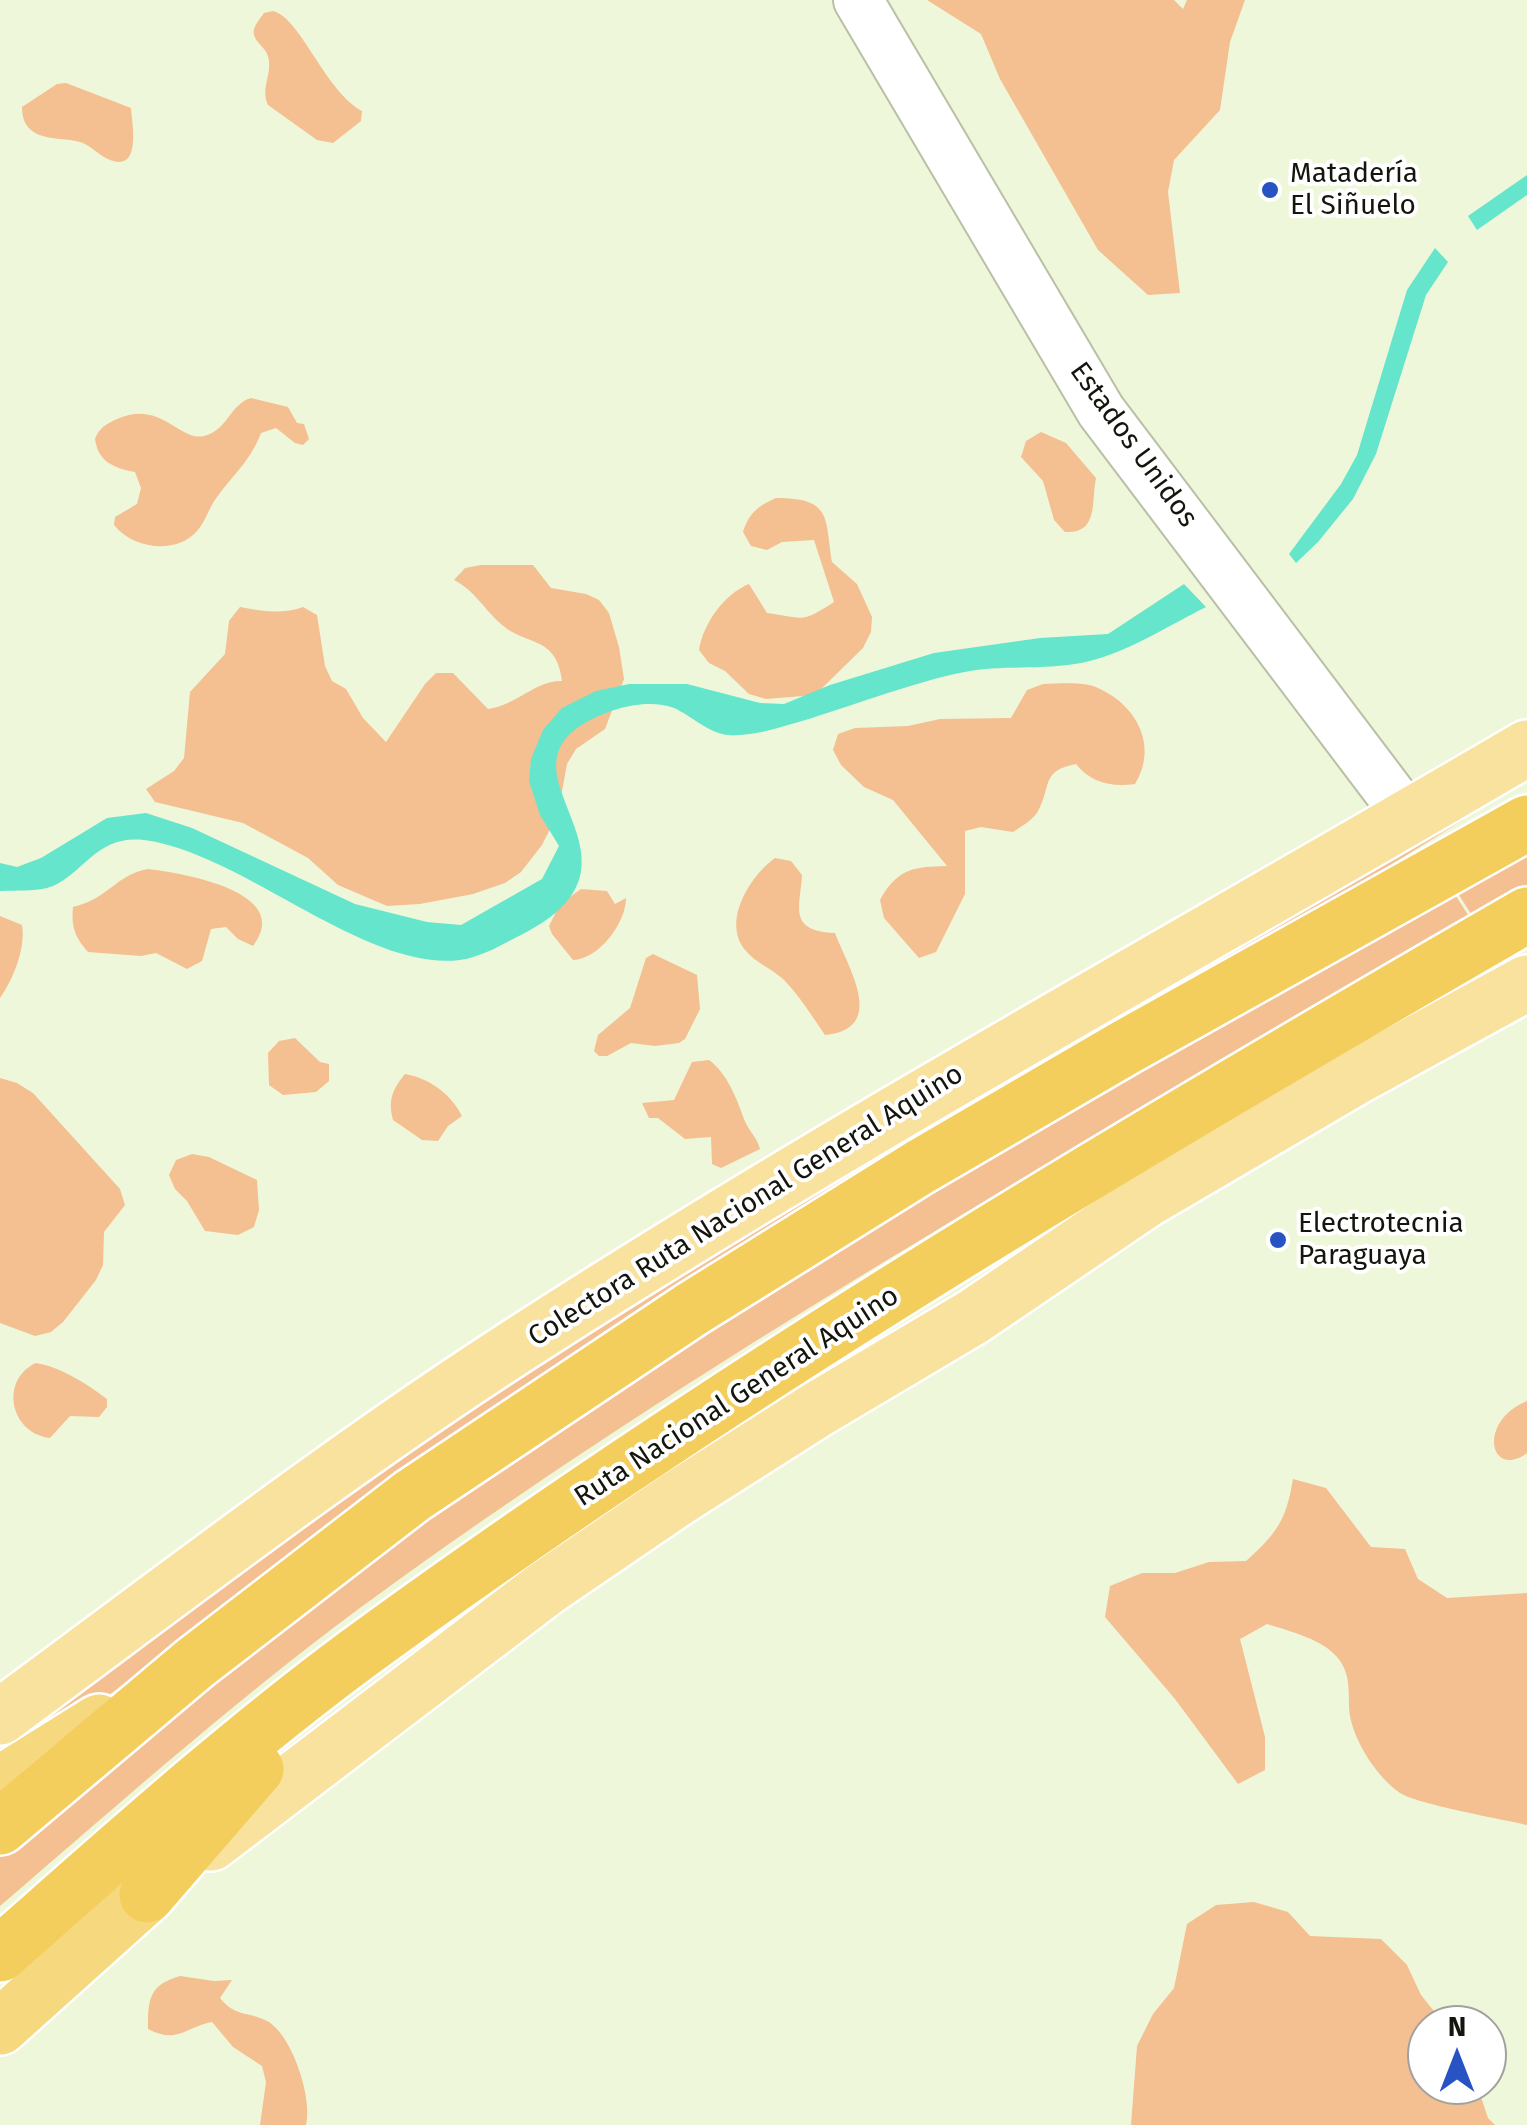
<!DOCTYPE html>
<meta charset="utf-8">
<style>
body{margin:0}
#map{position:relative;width:1527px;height:2125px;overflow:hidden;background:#eff7db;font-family:"Fira Sans",sans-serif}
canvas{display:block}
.north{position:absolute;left:1407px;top:2005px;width:100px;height:100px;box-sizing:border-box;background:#fff;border:2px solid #a1a29e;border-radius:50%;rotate:0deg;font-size:28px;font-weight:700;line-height:40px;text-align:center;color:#14160d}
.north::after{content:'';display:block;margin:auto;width:35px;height:45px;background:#2853c2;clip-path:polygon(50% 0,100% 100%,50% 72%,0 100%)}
</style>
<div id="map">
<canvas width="1527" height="2125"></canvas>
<div class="north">N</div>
</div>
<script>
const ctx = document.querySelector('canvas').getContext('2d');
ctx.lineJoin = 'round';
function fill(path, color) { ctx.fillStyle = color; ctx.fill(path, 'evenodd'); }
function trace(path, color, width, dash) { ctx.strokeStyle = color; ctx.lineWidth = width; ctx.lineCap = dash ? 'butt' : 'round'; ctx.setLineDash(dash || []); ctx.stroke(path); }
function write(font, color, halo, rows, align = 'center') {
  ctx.font = font + ' "Fira Sans",sans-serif'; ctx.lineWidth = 8; ctx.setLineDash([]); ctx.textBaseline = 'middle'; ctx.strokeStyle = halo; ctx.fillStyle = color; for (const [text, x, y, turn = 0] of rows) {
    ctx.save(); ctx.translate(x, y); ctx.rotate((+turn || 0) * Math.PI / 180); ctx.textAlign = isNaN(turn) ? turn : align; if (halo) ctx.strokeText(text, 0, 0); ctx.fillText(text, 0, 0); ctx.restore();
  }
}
fill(new Path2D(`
 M927,0h247l9,9 4,-9h58l-15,42 -10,68 -46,50 -6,32 12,101 -32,2 -50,-45 -98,-171 -19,-45z
 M273,11c27,6 52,80 89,100l-1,10 -28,22 -16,-3 -49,-35c-8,-17 5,-31 0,-49 -3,-9 -12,-13 -14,-21 -2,-8 6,-16 10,-22z
 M66,83l65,25c1,16 11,64 -21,52 -10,-4 -18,-13 -27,-17 -19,-8 -61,3 -61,-36l35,-23z
 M251,398l37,9 9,16 7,1 5,15 -6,6 -8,-2 -19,-15 -15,5c-10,27 -28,42 -44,64 -8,10 -11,24 -20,34 -21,24 -64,18 -83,-6l1,-8 22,-13 4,-16 -6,-16c-21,-4 -37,-10 -40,-33 4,-11 11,-15 22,-20 43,-20 63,23 87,17 24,-6 26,-32 47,-38z
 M1041,432l25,11 30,35c-5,24 3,56 -31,54l-11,-12 -11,-39 -22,-24 5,-16z
 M776,498c56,0 49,19 56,64l25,22 15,33 -1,15 -8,16 -48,47 -49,4 -17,-5 -24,-23 -16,-8 -10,-13c4,-26 25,-56 50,-66l18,29c38,5 33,11 67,-11l-20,-62 -32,2 -15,8 -16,-4 -8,-14c6,-19 15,-26 33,-34z
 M481,565h52l18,23 35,6 13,6 10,13 10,34 5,32 -19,50 -29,20 -9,15 -9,49 -16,32 -21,27 -16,11 -32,11 -53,10 -33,2 -49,-21 -30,-27 -65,-35 -88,-21 -9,-13 28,-18 10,-13 6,-66 35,-38 4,-33 11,-14c23,4 41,8 63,0l14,8 8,51 7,15 14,8 17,29 23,24 39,-58 11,-11h17l35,36c29,-4 48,-29 74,-28 -5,-46 -37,-35 -61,-57 -17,-15 -27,-34 -47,-44l11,-12z
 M1043,684c17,0 39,-3 55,4 40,18 60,59 37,96 -24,3 -44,-1 -59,-20 -36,7 -24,22 -38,47 -5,9 -16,15 -25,21l-32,-5 -16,4v63l-29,58 -17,6 -35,-40 -4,-18c18,-33 36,-33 67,-34l-54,-66 -29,-13 -23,-22 -8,-15 5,-16 17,-6 53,-2 32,-7 71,-1 16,-28z
 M1524,782l-159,99 -292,170 -669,420 -404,307v-21l69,-59 494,-366z
 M1527,836v50l-54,31 -23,-36z
 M775,858l16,3 11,14c-2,33 -14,56 33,58 12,33 54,96 -10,102 -13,-19 -26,-40 -42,-56 -12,-11 -27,-16 -37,-28 -25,-29 4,-75 29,-93z
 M148,869c35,4 147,23 105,77l-15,-7 -12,-12 -15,2 -9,32 -15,8 -31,-16 -15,3 -53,-4c-13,-15 -17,-25 -15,-45 35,-8 44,-33 75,-38z
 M1447,882l23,36c-366,214 -740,422 -1084,671 -135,97 -260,209 -386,317v-50l96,-86 142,-117 395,-286z
 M581,889l26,2 8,13 11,-6c0,25 -27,61 -53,62l-21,-26 -3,-8 11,-22z
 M0,916l22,9c4,23 -9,55 -22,73z
 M653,954l44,21 3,34 -15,30 -6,4 -24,3 -24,-3 -24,13h-8l-5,-5 4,-16 32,-27 16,-50z
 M295,1038l25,24 9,2v17l-13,11 -33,3 -14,-10 -1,-32 11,-12z
 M709,1060c18,13 28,39 35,59 4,11 13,18 16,30l-39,19 -9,-4 -1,-27 -26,2 -27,-21h-9l-7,-15 32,-3 18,-38z
 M405,1074c24,4 46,20 57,42l-14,10 -10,15 -16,-1 -29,-20c-5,-20 -1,-30 12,-46z
 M0,1078l17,5 16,10 87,96 5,16 -21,27 -1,33 -7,15 -33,42 -12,10 -16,4 -35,-13z
 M192,1154l17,3 48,23 2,30 -5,17 -16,8 -33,-4 -18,-30 -12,-12 -6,-14 7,-15z
 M36,1363c25,4 51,21 71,36v8l-8,10 -29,-1 -20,22c-41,-5 -50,-59 -14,-75z
 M1527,1401v52c-36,27 -51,-31 0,-52z
 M1293,1479l33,9 45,59 34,2 13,30 29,19 80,-5v232c-26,-6 -110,-21 -127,-32 -23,-16 -45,-50 -50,-77 -3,-22 3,-40 -13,-59 -15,-18 -48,-26 -70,-33l-27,15 25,98v33l-27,14 -63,-85 -70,-82 5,-31 32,-13h33l34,-11 37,-1c31,-28 40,-40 47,-82z
 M1254,1902l34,10 22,24 71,3 26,26 14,30 24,30h-18v60h50l11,33 7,7h-364l6,-79 16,-32 21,-26 13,-64 29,-19z
 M180,1976l34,5 18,-1 -12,18c15,19 27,13 47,23 25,13 46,78 39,104h-46l6,-43 -4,-16 -29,-19 -21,-25c-29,6 -34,22 -64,7 0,-30 1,-44 32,-53z`), '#f4bf91');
fill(new Path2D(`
 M1527,175v20l-50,35 -9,-14z
 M1435,248l13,14 -22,33 -50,159 -23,45 -35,43 -22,21 -7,-9 52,-70 16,-29 50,-165z
 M1184,584l22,23c-34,17 -74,42 -109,52 -39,12 -81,6 -121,11 -52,8 -121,35 -174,51 -22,6 -50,16 -74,14 -20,-2 -36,-19 -54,-27 -28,-11 -70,2 -94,18 -81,54 83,137 -57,208 -20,10 -41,23 -63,26 -95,12 -219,-108 -316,-120 -47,-5 -58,31 -91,46 -15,6 -38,4 -53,5v-28l17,4 24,-9 66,-40 39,-5 46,15 163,76 72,18 34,3 81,-46 17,-33 -19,-31 -11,-34 2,-22 12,-29 19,-22 34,-17 33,-7h58l73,19 24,1 46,-19 104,-32 106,-15 68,-4z`), '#65e5cb');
const tertiary = new Path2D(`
 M858,0l243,411 307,406`);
const primary = new Path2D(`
 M0,1717c171,-126 339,-256 517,-371 329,-213 673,-400 1010,-598
 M211,1843l335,-255 132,-90 140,-89 155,-92 174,-118 210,-123 170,-93`);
const trunk = new Path2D(`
 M0,1784l99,-62
 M0,2027l147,-132`);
const motorway = new Path2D(`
 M0,1827l195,-164 217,-167 280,-187 228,-142 206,-120 401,-224
 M147,1895l109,-126
 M0,1954c116,-102 232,-207 356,-299 373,-273 771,-509 1171,-740`);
trace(tertiary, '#b9c0a5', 52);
trace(primary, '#fff', 60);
trace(trunk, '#fff', 60);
trace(motorway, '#fff', 60);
trace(tertiary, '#fff', 48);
trace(primary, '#f8e29e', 55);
trace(trunk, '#f6d87e', 55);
trace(motorway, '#f3ce5d', 55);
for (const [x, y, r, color] of [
 [1270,190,10,"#2853c2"],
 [1278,1240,10,"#2853c2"]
]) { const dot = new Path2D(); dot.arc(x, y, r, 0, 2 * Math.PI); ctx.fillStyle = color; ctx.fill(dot); trace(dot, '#fff', 4); }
write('28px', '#14160d', '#fff', [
 ["Matadería",1290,174],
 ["El Siñuelo",1290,206],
 ["Electrotecnia",1298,1224],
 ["Paraguaya",1298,1256]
], 'left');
write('28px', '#14160d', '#fff', [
 ["Estados Unidos",1133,445,54],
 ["Colectora Ruta Nacional General Aquino",746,1206,-32],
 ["Ruta Nacional General Aquino",737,1397,-33]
]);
</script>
